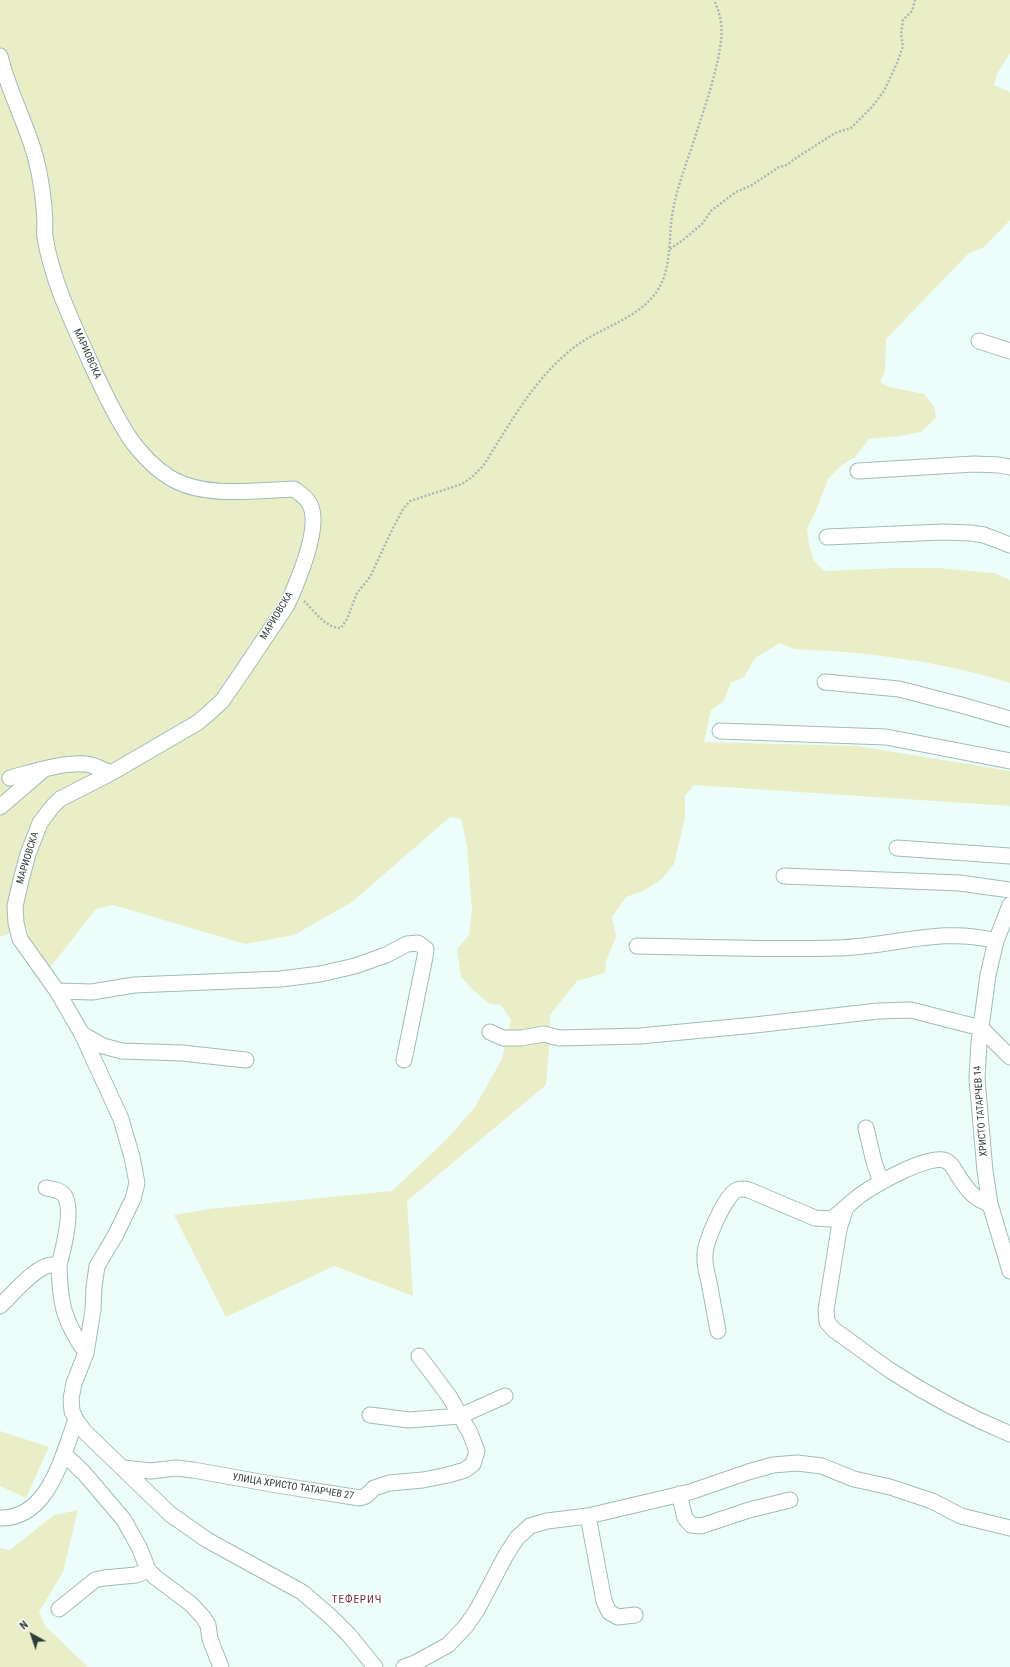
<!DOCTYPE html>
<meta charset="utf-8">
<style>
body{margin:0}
#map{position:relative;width:1010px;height:1667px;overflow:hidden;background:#edfefa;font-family:"Roboto Condensed",sans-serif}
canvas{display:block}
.north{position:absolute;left:12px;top:1615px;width:40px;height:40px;-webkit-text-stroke:3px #fff;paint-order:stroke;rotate:320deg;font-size:11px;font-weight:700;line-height:16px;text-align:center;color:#313c39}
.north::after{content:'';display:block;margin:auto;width:14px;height:18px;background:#313c39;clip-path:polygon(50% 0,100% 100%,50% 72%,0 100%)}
</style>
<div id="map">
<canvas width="1010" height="1667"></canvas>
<div class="north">N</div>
</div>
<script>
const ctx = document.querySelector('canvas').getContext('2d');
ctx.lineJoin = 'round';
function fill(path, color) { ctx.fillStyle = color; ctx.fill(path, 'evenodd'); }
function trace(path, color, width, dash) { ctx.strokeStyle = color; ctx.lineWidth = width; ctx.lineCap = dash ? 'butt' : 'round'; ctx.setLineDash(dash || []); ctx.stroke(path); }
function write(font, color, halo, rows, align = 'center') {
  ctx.font = font + ' "Roboto Condensed",sans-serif'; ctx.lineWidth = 3; ctx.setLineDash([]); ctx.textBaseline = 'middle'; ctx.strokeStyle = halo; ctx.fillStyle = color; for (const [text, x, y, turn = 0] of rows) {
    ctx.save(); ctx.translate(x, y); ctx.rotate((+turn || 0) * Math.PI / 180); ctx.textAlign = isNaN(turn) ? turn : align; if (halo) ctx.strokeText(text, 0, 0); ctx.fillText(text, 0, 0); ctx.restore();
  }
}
fill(new Path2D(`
 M0,0h1010v53l-13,21 -3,11 16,7v128l-26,27 -16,7 -82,85 -1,32 -5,11 9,5 35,7 10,12 2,12 -15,14 -21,4 -31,3 -14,18 -13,8 -14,14 -11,29 -10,21 2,16 5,16 10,10 72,-3h42l56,5 16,7v103c-70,-22 -143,-31 -216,-34l-14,-6 -25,15 -11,19 -13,6 -8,19 -12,8 -7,32 153,4 153,25v35l-316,-21 -9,11v22l-11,46 -12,15 -19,12 -17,6 -14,20 4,20 -10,24 -1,12 -28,8 -27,34 -1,34 -3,36 -139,116 6,95 -79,-30 -108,51 -52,-102 34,-6 184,-18 55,-52 28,-32 27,-48 9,-39 -10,-15 -11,-1 -17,-14 -12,-13 -4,-28 12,-14 3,-25 -5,-64 -6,-27 -11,-2 -98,85 -58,33 -49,9 -132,-39 -17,4 -47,60c-10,-14 -20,-25 -22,-42l-27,10z
 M0,1431l49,16 -23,51 -26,-12z
 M78,1510l-15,62 -24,40 6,14 43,41h-88v-119l10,2 44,-35z`), '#eaeec6');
const minor = new Path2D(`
 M0,56c8,35 27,68 36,103 5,20 8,42 9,63 0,5 -1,10 0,15 6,38 23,76 39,111 13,30 27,61 45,89 12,17 27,33 45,43 33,18 84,10 120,9 7,5 16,11 18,21 6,24 -15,73 -25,95l-49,73 -16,23 -13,12 -12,10 -86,50 -51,26 -8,8 -12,16 -12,31 -7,26 -6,26 1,17 4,16 37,52 25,43 39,85 11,38 5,26 -4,16 -18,37 -18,30 -3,21 -1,23 -7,43 -12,30 -3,16 1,12 4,9 9,12 85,82 37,26 95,52 29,25 18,18 26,32
 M979,341l31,10
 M858,471l116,-7 25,1 11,2
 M827,537l116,-5 28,1 13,2 26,10
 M825,682l74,7 62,16 49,14
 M720,731l166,6 124,24
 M10,778c22,-6 59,-18 81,-13 7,2 14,6 20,8
 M0,807l42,-36
 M897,848l113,8
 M784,876l176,7 50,7
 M1010,905l-14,36 -8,34 -9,67 -2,37 8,92 5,33 20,67
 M637,946c66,1 133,4 200,2 54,-1 105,-22 159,-7
 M57,991l35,1 42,-7 147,-6 39,-5 35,-8 31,-11 21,-11 11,-1 8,6 -1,8 -21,103
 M490,1032l13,6h18l23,-4 15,4 81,-2 115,-11 123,-14 33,-1 70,18 29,29
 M82,1034l21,12 19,5 60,2 64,7
 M866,1128l8,34 7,20
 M46,1188c6,1 14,2 18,7 10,13 -1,55 -5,70
 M846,1207l-7,22 -13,81 1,12 7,8c19,13 38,28 57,41 37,24 78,46 119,63
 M0,1306c12,-11 34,-38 50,-41 3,0 6,0 9,0 1,40 5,56 27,88
 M718,1331c-3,-16 -6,-32 -9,-49 -2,-9 -5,-18 -4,-27 0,-13 20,-60 32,-65 4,-2 8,-1 12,0l66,28 16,1c10,-6 19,-16 28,-23 14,-10 75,-46 89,-34 4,3 7,8 9,12 10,15 15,24 33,30
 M370,1415l39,5 51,-4 45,-20
 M64,1454l20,19 40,47 16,29 8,21 7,7 36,27 12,13 5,8 2,14 11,28
 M124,1468l27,3 25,-3 17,2 84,15 83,13 6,-2 8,-8 15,-5 34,-3 25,-5 17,-5 8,-6 4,-13 -7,-18 -21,-37 -30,-40
 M679,1494l6,24 6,7 10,1 48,-16 41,-10
 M588,1516l16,85 5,11 9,5 17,-2
 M0,1518c49,1 62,-62 76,-98
 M59,1609l36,-29 9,-2 32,-3 12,-5
 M404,1667l11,-4 33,-18 18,-19 11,-16 29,-55 11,-17 13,-12 17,-5 41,-5 102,-24 58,-20 25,-7 24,-2 25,3 32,13 36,8 42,14 29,15 49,12`);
trace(minor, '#a1bcb6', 17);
trace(new Path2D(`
 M670,249l13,-9 19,-16 9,-13 9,-7 16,-12 16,-7 27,-18 8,-2 6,-5 42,-27 16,-5 20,-20 13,-17 13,-28 6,-17 -2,-12 2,-14 9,-9 3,-11
 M304,601c10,10 23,28 37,27l6,-9 10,-26 13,-16 20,-43 13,-25 7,-8 52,-17 10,-7 11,-11c27,-42 50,-86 89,-117 26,-21 62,-28 83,-55 15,-20 14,-46 16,-70 3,-31 15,-58 24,-87 10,-31 22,-64 26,-96 2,-14 -1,-29 -7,-41`), '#a9b8b5', 2.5, [2, 2]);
trace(minor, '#fff', 15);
write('10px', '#313c39', '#fff', [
 ["МАРИОВСКА",87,354,66],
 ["МАРИОВСКА",277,616,-59],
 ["МАРИОВСКА",28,858,-73],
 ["ХРИСТО ТАТАРЧЕВ 14",981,1111,-94],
 ["УЛИЦА ХРИСТО ТАТАРЧЕВ 27",293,1487,9]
]);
ctx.letterSpacing = '1px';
write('11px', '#752e3d', '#fff', [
 ["ТЕФЕРИЧ",357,1600]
]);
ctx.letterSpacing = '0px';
</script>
